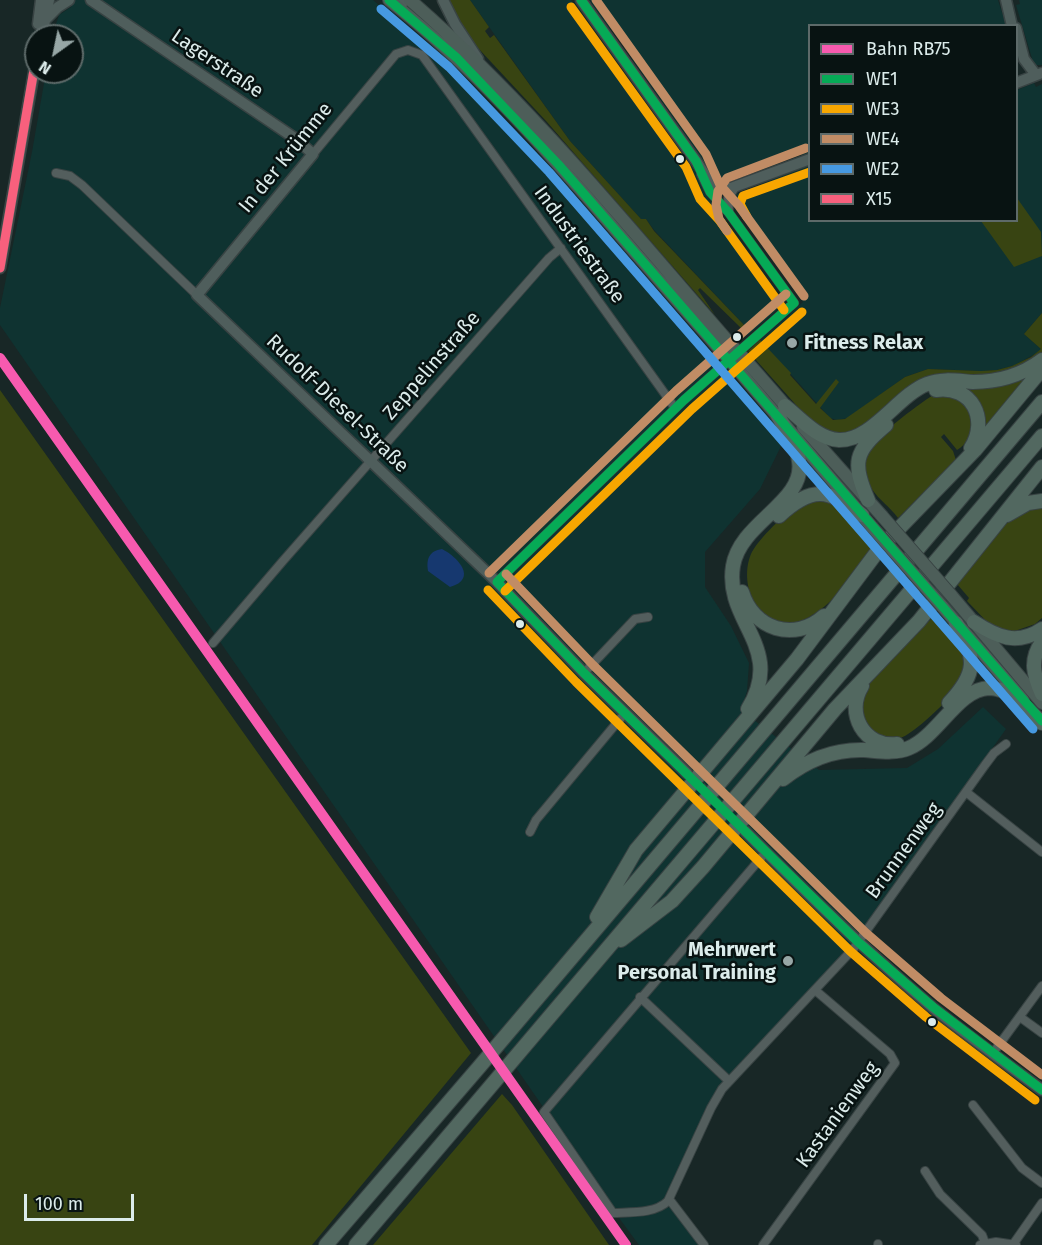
<!DOCTYPE html>
<meta charset="utf-8">
<style>
body{margin:0}
#map{position:relative;width:1042px;height:1245px;overflow:hidden;background:#182726;font-family:"Fira Sans",sans-serif}
canvas{display:block}
.legend{position:absolute;left:808px;top:24px;width:210px;height:198px;box-sizing:border-box;background:#081312;border:2px solid #5d6a69;margin:0;padding:8px 10px;list-style:none;font-size:18px;color:#dceceb}
.legend li{display:flex;align-items:center;gap:12px;height:30px}
.legend b{width:30px;border:2px solid #5d6a69}
.north{position:absolute;left:24px;top:24px;width:60px;height:60px;box-sizing:border-box;background:#081312;border:2px solid #5d6a69;border-radius:50%;rotate:213deg;font-size:16px;font-weight:700;line-height:24px;text-align:center;color:#dceceb}
.north::after{content:'';display:block;margin:auto;width:21px;height:27px;background:#97a7a6;clip-path:polygon(50% 0,100% 100%,50% 72%,0 100%)}
.scale{position:absolute;left:24px;top:1194px;width:110px;height:27px;box-sizing:border-box;border:3px solid #dceceb;border-top:0;padding-left:8px;font-size:18px;line-height:21px;white-space:nowrap;color:#dceceb;-webkit-text-stroke:4px #081312;paint-order:stroke}
</style>
<div id="map">
<canvas width="1042" height="1245"></canvas>
<ul class="legend">
<li><b style="height:8px;background:#f75aaf"></b>Bahn RB75</li>
<li><b style="height:8px;background:#06aa56"></b>WE1</li>
<li><b style="height:8px;background:#f7a600"></b>WE3</li>
<li><b style="height:8px;background:#c18c65"></b>WE4</li>
<li><b style="height:8px;background:#4699e1"></b>WE2</li>
<li><b style="height:8px;background:#f8607d"></b>X15</li>
</ul>
<div class="north">N</div>
<div class="scale">100 m</div>
</div>
<script>
const ctx = document.querySelector('canvas').getContext('2d');
ctx.lineJoin = 'round';
function fill(path, color) { ctx.fillStyle = color; ctx.fill(path, 'evenodd'); }
function trace(path, color, width, dash) { ctx.strokeStyle = color; ctx.lineWidth = width; ctx.lineCap = dash ? 'butt' : 'round'; ctx.setLineDash(dash || []); ctx.stroke(path); }
function write(font, color, halo, rows, align = 'center') {
  ctx.font = font + ' "Fira Sans",sans-serif'; ctx.lineWidth = 5; ctx.setLineDash([]); ctx.textBaseline = 'middle'; ctx.strokeStyle = halo; ctx.fillStyle = color; for (const [text, x, y, turn = 0] of rows) {
    ctx.save(); ctx.translate(x, y); ctx.rotate((+turn || 0) * Math.PI / 180); ctx.textAlign = isNaN(turn) ? turn : align; if (halo) ctx.strokeText(text, 0, 0); ctx.fillText(text, 0, 0); ctx.restore();
  }
}
fill(new Path2D(`
 M73,0h300l45,38 49,45 316,359 -23,47 -55,63v35l26,39 18,37 -2,28 -6,19 78,60 88,-2 31,-19 45,-42 23,22 -158,222 -112,119 -67,123 -6,9 -7,3 -23,4h-19l-614,-884v-17l32,-156 14,-80h26v-36h-20l7,-21 12,-8z
 M470,0h101l97,136 34,44 -1,3 4,8 73,103 -1,16 -29,25 -5,-5 2,-4 -91,-96 -8,-11h-5l-71,-78z
 M589,0h409l8,25 -196,1 -1,127 -6,2 -7,-3 -16,6 -2,6 -53,18 -10,-5 -83,-118 1,-1 -8,-11 2,-6 -9,-13 -1,-2 -7,3z
 M1019,0h23v65h-8l-18,-60 4,-1z
 M1034,83l2,4 6,-3v229l-18,21 18,16 -27,15 -18,5 -16,1 -53,-2 -23,8 -57,41 -11,2 -7,-2 -70,-78 43,-38 -69,-96 -2,-5 2,-6 75,-30 1,55h206l1,-130z
 M664,1207l11,1 26,37h-62l-20,-27 40,-7z`), '#0f3331');
fill(new Path2D(`
 M447,0h23l19,27 -4,4 5,7 4,-3 76,106 71,78h5l8,12 90,94 -3,3 -41,-40 -2,2 17,25 -168,-193 -69,-74 -16,-21z
 M1017,198l24,34 1,24 -28,11 -33,-46 35,-1z
 M1042,313v42l-47,21 -53,1 -84,53 -20,5 -25,-11 -65,-73 12,-11 31,33 -1,2 26,29 20,-25 3,3 -19,26 13,12 12,-1 60,-42 23,-8 53,2 16,-1 15,-4 19,-9 10,-8 -17,-15z
 M1037,368l-55,66 -22,-45z
 M0,390l471,663 -159,192h-312z
 M933,395c7,1 18,0 24,3 19,12 20,41 0,52l-13,-16 -3,3 12,14 3,9 -58,58c-8,-11 -18,-17 -27,-30 -5,-9 -10,-21 -7,-31 5,-17 54,-52 69,-62z
 M817,498l24,7 26,26 -2,4 9,9c-17,28 -40,62 -71,76 -41,19 -66,-33 -52,-66 6,-13 29,-36 41,-44 7,-4 17,-8 25,-12z
 M1042,506v112l-7,6 -26,9 -19,-8 -23,-24 2,-3 -12,-14c21,-26 48,-76 85,-78z
 M936,614l9,11 3,-1 8,9 12,22c-3,10 -5,23 -10,32 -7,11 -45,48 -58,51 -27,7 -48,-21 -36,-46 5,-10 15,-19 23,-28 16,-17 33,-33 49,-50z
 M502,1094l10,11 97,140h-236z`), '#384412');
fill(new Path2D(`
 M442,549c16,8 36,30 8,38l-22,-16c-2,-12 1,-20 14,-22z`), '#16386f');
trace(new Path2D(`
 M690,776l53,53`), '#354544', 10, [10, 5]);
const street = new Path2D(`
 M313,154l83,-100 12,-4 14,5 253,353
 M56,173l14,3 12,9 115,110
 M729,212l-1,-14 8,-12
 M497,582l187,-182 110,-97 -65,-90 -19,-21 -9,-18
 M213,643l69,-81 267,-304 12,-10
 M584,673l51,-54 13,-2
 M966,792l76,60
 M530,832l6,-12 89,-107
 M766,852l-222,260 69,101c17,-1 42,1 55,-12l43,-93 11,-19 132,-141 131,-183 9,-12 12,-9
 M640,997l89,84
 M1020,1017l22,16
 M993,1053l49,-67
 M973,1105l49,63 20,15
 M925,1171l15,23 42,41 3,8
 M669,1199l35,46
 M1014,1243l28,-40
 M878,1244v1
 M763,1245l132,-182 -5,-9 -75,-64
 M980,1245l16,-3 20,3`);
const secondary = new Path2D(`
 M91,0l205,139 17,15 -116,141 300,287 87,91 103,100
 M443,0l12,24 23,35
 M581,0l115,161c9,13 17,31 35,27l79,-29
 M1006,0l6,26
 M400,8l4,-8
 M46,19l12,-12 11,-7
 M38,24l3,-24
 M1016,28l8,31 12,16
 M42,36l7,-36
 M1016,83l26,-10
 M0,268l36,-208
 M745,831c60,61 122,121 187,176 36,29 73,56 110,83`);
const primary = new Path2D(`
 M389,0c84,66 155,147 224,227 37,43 74,85 111,127
 M410,0c120,104 219,228 323,347
 M742,356l48,55
 M733,364l139,163
 M803,427l79,89
 M951,595l91,108
 M942,606l81,94`);
const highway = new Path2D(`
 M936,390c36,-5 53,29 35,58
 M785,406c16,13 33,33 54,34 33,1 59,-45 88,-56 15,-6 31,-3 46,-2 25,0 49,-7 69,-22
 M868,500c-16,-38 -14,-48 18,-75
 M1007,515l21,-12 14,-2
 M779,516c33,-30 49,-28 83,-1
 M742,592c11,37 52,51 82,24
 M974,622c23,15 43,24 68,7
 M1042,642c-13,18 -8,34 0,52
 M862,686c-17,27 2,62 35,58
 M949,703c29,-31 27,-45 7,-80
 M748,709c38,-62 -24,-87 -15,-143 7,-44 73,-64 66,-105 -2,-16 -13,-31 -21,-45
 M783,779c24,-19 50,-30 81,-29 15,1 31,4 45,-2 29,-12 49,-59 80,-60 22,0 39,22 53,35
 M597,917l39,-67 161,-191 83,-111 95,-98 67,-81
 M621,940l51,-39 31,-34 132,-158 84,-88 123,-154
 M326,1245l154,-179 562,-664
 M356,1245l686,-809`);
trace(street, '#384343', 10);
trace(secondary, '#384343', 13);
trace(primary, '#384343', 14);
trace(highway, '#384343', 16);
trace(street, '#535e5d', 8);
trace(secondary, '#4f5e5c', 10);
trace(primary, '#4d5e59', 12);
trace(highway, '#526860', 14);
const primaryBridge = new Path2D(`
 M733,347l9,9
 M724,354l9,10
 M882,516l69,79
 M872,527l70,79`);
trace(primaryBridge, '#384343', 14, []);
trace(primaryBridge, '#4d5e59', 12);
trace(new Path2D(`
 M389,0l68,58 101,106 484,557
 M581,0l115,161 14,31 19,21 65,90 -110,97 -187,182 87,91 274,269 75,65 109,83`), '#06aa56', 9);
trace(new Path2D(`
 M571,7l115,160 14,32 20,22 64,89
 M747,217l-7,-13 3,-8 67,-24
 M488,590l88,92 274,269 76,66 109,83
 M505,591l187,-182 110,-97`), '#f7a600', 9);
trace(new Path2D(`
 M596,0l110,154 14,31 19,21 65,90
 M727,231l-8,-12 -3,-14 2,-14 9,-13 79,-30
 M489,573l187,-182 110,-97
 M506,574l87,91 273,268 75,65 101,77`), '#c18c65', 9);
trace(new Path2D(`
 M381,9l68,58 100,105 484,557`), '#4699e1', 9);
trace(new Path2D(`
 M0,268l36,-210`), '#f8607d', 9);
trace(new Path2D(`
 M0,358l626,887`), '#f75aaf', 10);
for (const [x, y, r, color] of [
 [680,159,5,"#dceceb"],
 [737,337,5,"#dceceb"],
 [792,343,6,"#97a7a6"],
 [520,624,5,"#dceceb"],
 [788,961,6,"#97a7a6"],
 [932,1022,5,"#dceceb"]
]) { const dot = new Path2D(); dot.arc(x, y, r, 0, 2 * Math.PI); ctx.fillStyle = color; ctx.fill(dot); trace(dot, '#081312', 2); }
write('20px', '#dceceb', '#081312', [
 ["Lagerstraße",217,64,34],
 ["In der Krümme",286,158,-51],
 ["Industriestraße",579,245,54],
 ["Zeppelinstraße",432,366,-49],
 ["Rudolf-Diesel-Straße",337,404,44],
 ["Brunnenweg",904,851,-54],
 ["Kastanienweg",838,1115,-54]
]);
write('bold 20px', '#dceceb', '#081312', [
 ["Fitness Relax",804,343],
 ["Mehrwert",776,950,"right"],
 ["Personal Training",776,973,"right"]
], 'left');
</script>
